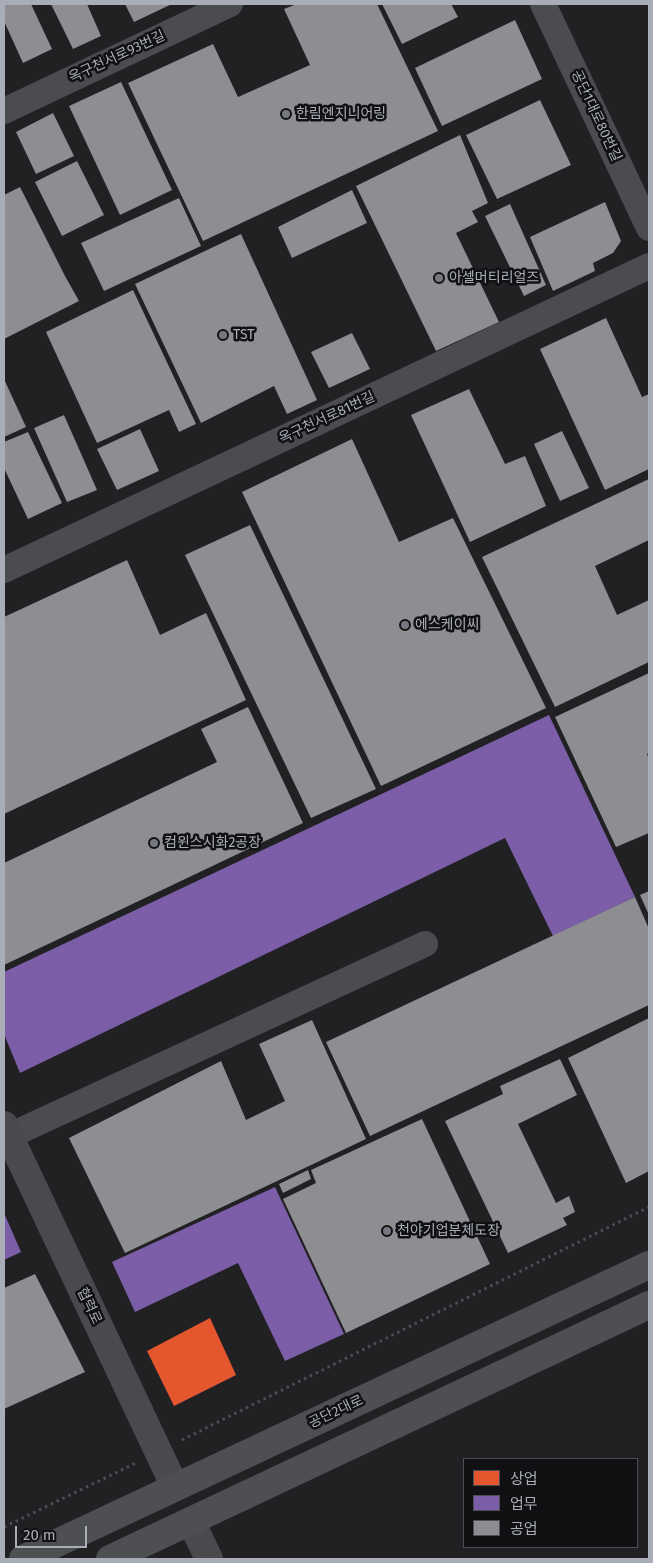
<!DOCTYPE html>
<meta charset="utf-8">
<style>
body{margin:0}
#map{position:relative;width:653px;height:1563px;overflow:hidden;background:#171717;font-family:"Fira Sans","Noto Sans KR",sans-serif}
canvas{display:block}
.frame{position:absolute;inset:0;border:5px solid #a8adb8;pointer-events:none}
.legend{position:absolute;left:463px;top:1458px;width:175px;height:90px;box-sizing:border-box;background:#111113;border:1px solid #4d4f55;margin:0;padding:6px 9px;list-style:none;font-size:15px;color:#a8adb8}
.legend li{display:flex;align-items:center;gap:10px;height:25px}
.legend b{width:25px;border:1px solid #4d4f55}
.scale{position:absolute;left:15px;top:1526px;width:72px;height:22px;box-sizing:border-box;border:2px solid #a8adb8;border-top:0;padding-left:6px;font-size:15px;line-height:18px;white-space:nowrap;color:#a8adb8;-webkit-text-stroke:4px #111113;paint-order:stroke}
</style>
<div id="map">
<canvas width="653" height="1563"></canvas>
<div class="frame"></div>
<ul class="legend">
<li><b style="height:14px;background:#e4572e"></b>상업</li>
<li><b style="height:14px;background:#7b5ea7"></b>업무</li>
<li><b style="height:14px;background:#8d8d92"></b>공업</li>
</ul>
<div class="scale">20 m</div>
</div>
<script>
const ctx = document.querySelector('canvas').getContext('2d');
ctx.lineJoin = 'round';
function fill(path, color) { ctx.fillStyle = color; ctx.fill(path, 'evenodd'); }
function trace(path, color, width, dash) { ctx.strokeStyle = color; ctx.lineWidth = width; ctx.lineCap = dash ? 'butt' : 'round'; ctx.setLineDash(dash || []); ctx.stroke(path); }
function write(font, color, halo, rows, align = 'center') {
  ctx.font = font + ' "Fira Sans","Noto Sans KR",sans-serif'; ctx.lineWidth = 5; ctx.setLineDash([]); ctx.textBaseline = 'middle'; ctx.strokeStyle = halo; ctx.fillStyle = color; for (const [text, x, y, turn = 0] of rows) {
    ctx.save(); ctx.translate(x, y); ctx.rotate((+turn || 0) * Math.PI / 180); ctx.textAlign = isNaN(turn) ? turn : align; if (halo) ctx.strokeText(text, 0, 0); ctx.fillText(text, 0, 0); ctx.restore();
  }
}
fill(new Path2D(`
 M4,4h645v1555h-645zM464,1459h173v88h-173z`), '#212123');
fill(new Path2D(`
 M210,1318l26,57 -62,31 -27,-55z`), '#e4572e');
fill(new Path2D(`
 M549,715l86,182 -82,39 -48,-98 -485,235 -16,-39v-62z
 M275,1187l69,147 -59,27 -47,-98 -103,49 -23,-50z
 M4,1213l17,39 -17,8z`), '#7b5ea7');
fill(new Path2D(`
 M4,4h27l21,45 -29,14 -19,-42z
 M51,4h36l14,32 -28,13z
 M125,4h47l-38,18z
 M297,4h80l61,127 -235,110 -75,-158 85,-39 25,53 72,-32 -26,-56z
 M382,4h69l7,13 -56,27z
 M515,20l27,59 -100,47 -27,-58z
 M121,82l51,108 -52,25 -51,-109z
 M540,100l31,65 -74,34 -31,-64z
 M53,113l21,43 -38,18 -20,-42z
 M460,135l28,68 -16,8 6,11 -22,11 43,89 -63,29 -80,-165z
 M77,161l27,54 -42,21 -27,-54z
 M20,187l45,89 14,25 -75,38v-144z
 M352,190l15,33 -75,35 -14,-31z
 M179,198l22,48 -97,45 -23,-48z
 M605,202l16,39 -8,12 -20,10 2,8 -42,20 -23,-54z
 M510,204l36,81 -22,11 -39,-80z
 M241,234l76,166 -30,14 -13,-28 -73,37 -66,-139z
 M133,290l63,134 -17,8 -10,-22 -72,33 -51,-111z
 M606,318l36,79 7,-3v75l-44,21 -65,-141z
 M352,333l18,36 -41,19 -18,-36z
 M4,379l22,48 -22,10z
 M469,389l36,75 20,-8 21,50 -76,36 -59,-127z
 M64,415l33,75 -30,12 -33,-74z
 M140,429l19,42 -42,19 -20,-41z
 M562,431l27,57 -29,13 -26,-57z
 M28,432l34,71 -34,16 -24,-51v-26z
 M352,439l47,103 54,-24 93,190 -165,78 -139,-294z
 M649,479v61l-54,26 22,49 32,-15v62l-94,45 -73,-150z
 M250,525l126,264 -65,29 -126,-263z
 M127,560l33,75 46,-22 40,87 -242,114v-197z
 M649,673v80l-2,1 2,5v74l-33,14 -61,-130z
 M248,707l55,116 -299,142v-102l213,-101 -16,-33z
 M649,891v24l-9,-20z
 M635,897l14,32v76l-279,131 -44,-94z
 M649,1018v153l-23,12 -58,-125z
 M312,1020l54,119 -241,114 -56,-115 152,-77 25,59 39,-19 -26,-57z
 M560,1059l17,36 -59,29 38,79 13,-7 6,16 -12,6 4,7 -59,28 -63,-132 58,-27 -3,-8z
 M422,1119l68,145 -144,69 -63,-134 33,-16 -5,-13z
 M308,1170l3,9 -28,14 -4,-9z
 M35,1274l50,98 -81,37v-121z`), '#8d8d92');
trace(new Path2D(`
 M182,1440l467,-233
 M4,1527l132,-64`), '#4d4e52', 3, [2.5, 4]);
trace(new Path2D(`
 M543,4l106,224
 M4,111l226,-107
 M4,570l645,-304
 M9,1136l416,-192`), '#4b4c50', 26);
trace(new Path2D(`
 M4,1125l171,362
 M191,1521l18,38`), '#4a4a4e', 28);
trace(new Path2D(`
 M23,1559l626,-294
 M110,1559l539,-254`), '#4d4f52', 28);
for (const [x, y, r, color] of [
 [286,114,5,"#757880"],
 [439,278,5,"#757880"],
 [223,335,5,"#757880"],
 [405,625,5,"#757880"],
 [154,843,5,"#757880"],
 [387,1231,5,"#757880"]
]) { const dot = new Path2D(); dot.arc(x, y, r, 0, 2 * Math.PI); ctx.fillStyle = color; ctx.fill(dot); trace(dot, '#111113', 2); }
write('14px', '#a8adb8', '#111113', [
 ["옥구천서로93번길",117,57,-25],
 ["공단1대로80번길",596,116,65],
 ["옥구천서로81번길",327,418,-25],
 ["협력로",89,1306,65],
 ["공단2대로",336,1412,-25]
]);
write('14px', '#a8adb8', '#111113', [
 ["한림엔지니어링",296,114],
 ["아셀머티리얼즈",449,278],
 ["TST",233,335],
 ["에스케이씨",415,625],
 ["컴윈스시화2공장",164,843],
 ["천야기업분체도장",397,1231]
], 'left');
</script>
